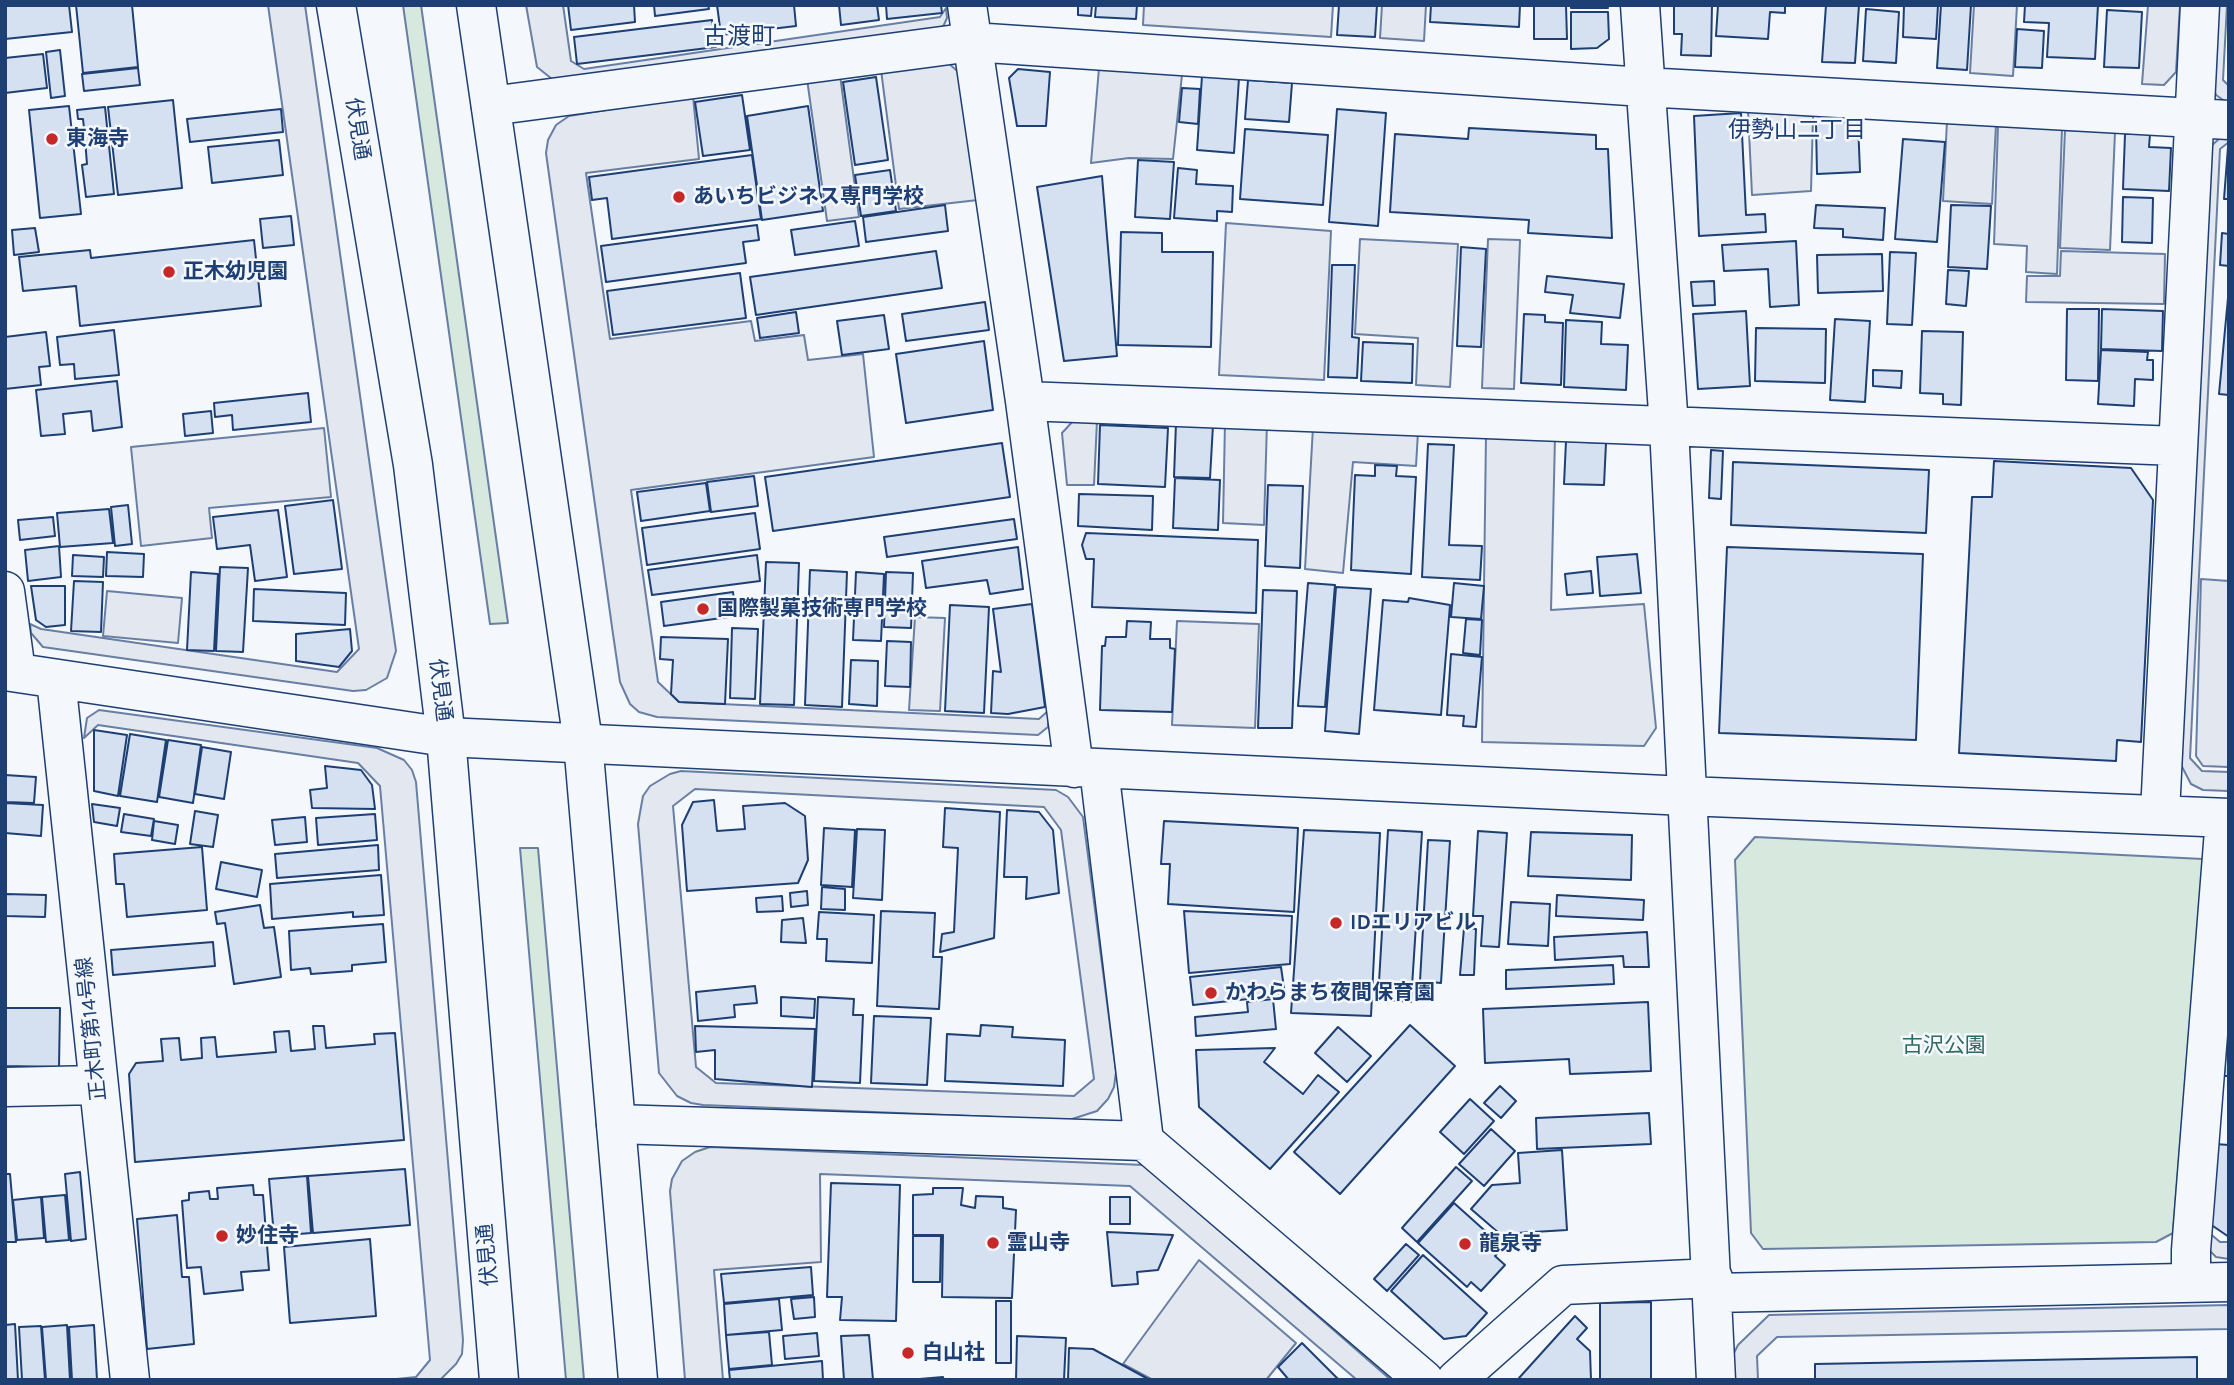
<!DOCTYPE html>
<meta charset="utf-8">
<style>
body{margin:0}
#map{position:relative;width:2234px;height:1385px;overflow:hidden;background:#f4f7fb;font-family:Karla,sans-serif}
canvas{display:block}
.frame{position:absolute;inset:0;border:7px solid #1d3f73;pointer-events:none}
</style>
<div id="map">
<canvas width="2234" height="1385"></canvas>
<div class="frame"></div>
</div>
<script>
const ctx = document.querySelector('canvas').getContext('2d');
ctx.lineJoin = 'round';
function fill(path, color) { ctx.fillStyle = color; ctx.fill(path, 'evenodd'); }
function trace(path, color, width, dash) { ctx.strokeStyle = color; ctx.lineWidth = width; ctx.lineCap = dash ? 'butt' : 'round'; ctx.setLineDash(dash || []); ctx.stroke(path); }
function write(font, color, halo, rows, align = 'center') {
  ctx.font = font + ' Karla,"Noto Sans JP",sans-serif'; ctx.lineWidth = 5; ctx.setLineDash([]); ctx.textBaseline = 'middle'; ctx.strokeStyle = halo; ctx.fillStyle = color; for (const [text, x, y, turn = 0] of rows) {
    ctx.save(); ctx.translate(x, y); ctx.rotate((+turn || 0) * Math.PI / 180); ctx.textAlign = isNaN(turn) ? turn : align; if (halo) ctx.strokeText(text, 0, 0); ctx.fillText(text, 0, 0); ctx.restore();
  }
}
const green = new Path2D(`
 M403,5h18l87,618 -18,1z
 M1755,837l448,22 -30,374 -17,9 -393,7 -12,-16 -16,-373z
 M520,848h18l46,532h-18z`);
fill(green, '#d7e8df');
trace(green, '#687fa3', 2);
const parking = new Path2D(`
 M268,5h37l91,646 -9,27 -21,12 -13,1 -310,-44 -12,-14 -1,-9 11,5 296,43 22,-23z
 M526,5h37l8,56 13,8 356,-52 6,-9 1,10 -5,11 -385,54 -20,-16z
 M1144,5h189l-2,32 -188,-12z
 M1382,5h44l-2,36 -44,-3z
 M1974,5h43l-4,71 -43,-3z
 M2148,5h32l-4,67 -12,13 -22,-1z
 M2216,5h11l-4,75 6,6v18l-13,-9 -5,-12z
 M946,61l18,16 14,123 -79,9 -18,-139z
 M1099,68l83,7 -9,84 -44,-1 -38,5z
 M840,75l19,142 -32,4 -20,-142z
 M693,96l6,63 -113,14 24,166 141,-18 4,20 49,-6 4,25 55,-6 11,103 -243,33 27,192 21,20 360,17 10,-9 -1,17 -10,8 -381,-18 -18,-5 -9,-8 -10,-22 -8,-55 -66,-474 2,-13 8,-15 13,-9z
 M1748,110l65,6 -2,75 -59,4z
 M1947,121l49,3 -4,80 -49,-3z
 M1998,126l64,2 -5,146 -31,-2 1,-26 -33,-2z
 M2065,130l50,2 -5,118 -50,-2z
 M2220,138l9,1v3l-9,7 -30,609 12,13 27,1v19l-26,-1 -12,-6 -12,-23 30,-613z
 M1226,223l105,8 -7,149 -105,-5z
 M1360,239l98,5 -8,143 -34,-2 2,-47 -63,-4z
 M1488,239l32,1 -6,149 -32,-1z
 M2061,251l104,3 -1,50 -138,-2 1,-26h33z
 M1074,420l23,1 -3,64h-27l-5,-52z
 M1225,422h42l-3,103 -41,-2z
 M1313,427l105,5 -2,34 -63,-4 -10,111 -38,-4z
 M324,428l7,69 -122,11 3,30 -71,8 -10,-99z
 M1486,434l69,3 -4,173 93,-6 12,124 -12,18 -162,-4z
 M2201,579l28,2v186l-26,-1 -7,-10z
 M107,591l75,7 -4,45 -75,-7z
 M915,617l30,1 -5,93 -31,-1z
 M1177,621l82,3 -4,104 -83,-3z
 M99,710l278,38 27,12 8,10 4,12 47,558 -1,14 -6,10 -16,16h-53l29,-3 14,-17 -50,-574 -22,-23 -260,-38 -14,13 3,-20z
 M681,771l375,19 12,7 15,20 33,255 -2,15 -6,12 -11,12 -28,9 -366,-15 -12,-2 -14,-7 -18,-23 -21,-249 5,-28 7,-10 20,-12zM695,789l349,18 17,23 33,249 -20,17 -358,-13 -20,-16 -23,-261z
 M710,1147l434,18 247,215h-34l-227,-194 -310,-12 1,88 -107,8 9,110h-38l-15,-189 2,-12 10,-18 13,-9z
 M2207,1231l13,11h9v17l-13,-2 -6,-6z
 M1199,1260l97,83 -30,37h-113l-30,-16z
 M2229,1305v24l-452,8 -20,19 1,24h-24l-1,-25 5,-10 31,-30z`);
fill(parking, '#e3e8f0');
trace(parking, '#687fa3', 2);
const building = new Path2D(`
 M5,5h64l3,27 -67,7z
 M76,5h56l6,62 -55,6z
 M568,5h66l1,17 -64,8z
 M654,5h54l1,4 -54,7z
 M717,5h77l2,21 -75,9z
 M839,5h38l2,15 -38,5z
 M886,5h55l1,8 -55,6z
 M1078,5h14l-1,11 -13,-1z
 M1096,5h41l-1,14 -41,-2z
 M1339,5h38l-2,32 -38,-2z
 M1431,5h89l-1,22 -89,-5z
 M1534,5h32l1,34h-33z
 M1571,5h36l1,3h-37z
 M1674,5h38l-1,51 -30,-1 1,-21h-8z
 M1718,5h67v8l-15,-1 -2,27 -52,-3z
 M1826,5h33l-4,58 -33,-1z
 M1904,5h34l-2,34 -33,-2z
 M1941,5h30l-4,65 -30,-2z
 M2025,5h73l-3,54 -48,-2 2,-34 -25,-1z
 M1866,9l33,3 -3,51 -33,-2z
 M2107,10l35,2 -3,56 -35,-1z
 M1571,12h37l1,27 -12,9 -26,1z
 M712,20l4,27 -139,17 -3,-27z
 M2017,29l27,2 -2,37 -27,-1z
 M60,50l5,46 -14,2 -5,-46z
 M43,54l4,34 -42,5v-35z
 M138,68l2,17 -56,6 -2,-17z
 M1018,69l32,3 -4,54h-29l-8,-48z
 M1202,76l37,2 -5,75 -37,-3z
 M876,77l12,83 -33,5 -12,-83z
 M1248,80l44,3 -3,39 -44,-3z
 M1182,88l18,1 -2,35 -19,-2z
 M742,95l8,55 -47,6 -8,-54z
 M173,100l9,88 -64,7 -10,-88z
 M69,106l12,108 -41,4 -11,-108z
 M808,106l15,105 -61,9 -15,-104z
 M105,107l9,87 -28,3 -4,-32 5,-1 -2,-25 -6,1 -1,-11 6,-1 -1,-9h-5l-1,-9z
 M281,109l2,23 -93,10 -3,-23z
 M1337,109l49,4 -8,113 -49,-4z
 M1741,113l5,102 19,-1 1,18 -67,4 -5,-120z
 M1858,122l2,50 -43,2 -1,-51z
 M1469,128l127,7v14h12l4,89 -84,-5 1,-13 -139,-8 5,-78 73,5z
 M1245,129l83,6 -5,70 -83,-6z
 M2125,134h25l-1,13 22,1 -2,43 -46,-2z
 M1903,139l42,3 -8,100 -42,-3z
 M279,140l4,35 -71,8 -4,-36z
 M2228,147h1v52h-5z
 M752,155l9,64 -149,20 -5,-41 -15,2 -3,-23z
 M1138,160l36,2 -4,57 -35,-2z
 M1178,168l19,2 -1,14 37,2 -1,26 -15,-1v10l-43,-3z
 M890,170l6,41 -35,5 -6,-41z
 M1102,176l15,180 -53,5 -27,-174z
 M2123,197l30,1 -1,45 -30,-1z
 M945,205l3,26 -82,11 -3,-25z
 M1816,205l69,3 -2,32 -40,-3v-8l-29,-1z
 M1951,205l40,1 -4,63 -39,-2z
 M291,216l3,29 -31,3 -3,-29z
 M855,221l4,25 -64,9 -4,-25z
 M757,225l2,15 -16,2 3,21 -140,19 -5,-36z
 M35,228l4,24 -25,3 -2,-25z
 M1121,232l41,1v19h51l-2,95 -93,-2z
 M2222,233l7,1v32l-9,-1z
 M254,240l7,66 -181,20 -4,-40 -53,5 -4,-34 71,-7 1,8z
 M1796,241l3,64 -29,2 -2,-38 -44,2 -2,-26z
 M1461,247l25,2 -5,98 -24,-1z
 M936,251l6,37 -186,27 -6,-38z
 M1890,252l26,1 -4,72 -25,-1z
 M1882,254l1,37 -65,2 -1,-38z
 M1332,265h23l-3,72 7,1 -2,40 -29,-1z
 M1948,270l21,1 -3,35 -20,-2z
 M740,273l6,45 -133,17 -6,-44z
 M1547,276l77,8 -4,34 -50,-5 3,-18 -28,-3z
 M1714,281l1,24 -22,1 -2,-24z
 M2229,287v108l-10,-1z
 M985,302l4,28 -83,11 -4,-27z
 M2067,309h32l-1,72 -32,-1z
 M2102,309l61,2 -1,40 -61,-2z
 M1746,311l4,75 -52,3 -5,-75z
 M796,312l3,21 -39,5 -3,-20z
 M1524,314l21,1v7l18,1 -2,62 -40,-2z
 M884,315l5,34 -47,6 -5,-34z
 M1835,319l35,2 -5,81 -35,-2z
 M1566,320l36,2 -1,22 27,1 -2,45 -62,-3z
 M1756,328l70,1 -1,54 -70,-2z
 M114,330l5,45 -44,4 -1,-15 -14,1 -3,-28z
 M1922,331l41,1 -2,73 -18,-1v-10l-23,-1z
 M46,332l4,34 -11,1 2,18 -36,4v-52z
 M984,341l9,69 -87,13 -10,-69z
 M1363,342l50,2 -1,39 -51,-2z
 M2101,350l47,2 -1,8h6v20l-18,-1 -1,27 -36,-2z
 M1873,370l29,1 -1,17 -28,-2z
 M117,381l5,46 -29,4 -2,-20 -28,3 2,20 -24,2 -5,-46z
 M308,393l3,29 -78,8 -1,-15 -17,2 -1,-14z
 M211,411l2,22 -28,3 -2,-22z
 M1176,423l37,2 -3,53 -36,-1z
 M1100,425l68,3 -3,59 -67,-3z
 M1566,441l40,2 -2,42 -40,-1z
 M1002,443l8,54 -237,34 -8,-54z
 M1428,444l26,1 -5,100 33,1 -2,34 -58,-3z
 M1711,450l12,1 -2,48 -12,-1z
 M1994,461l137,7 22,32 -12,242 -24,-2 -1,21 -157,-8 13,-256h20z
 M1733,462l196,8 -3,63 -195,-8z
 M1375,465l22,1 -1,10 20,1 -5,97 -60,-4 4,-95 20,1z
 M754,476l4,30 -47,6 -4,-30z
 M1175,478l45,2 -2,50 -45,-2z
 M706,483l4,28 -69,10 -4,-29z
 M1268,485l35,1 -3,82 -35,-2z
 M1079,494l74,2 -1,34 -74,-4z
 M333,500l9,69 -48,5 -9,-68z
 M128,505l4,39 -17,2 -4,-39z
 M109,509l4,34 -53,4 -3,-34z
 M278,510l9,67 -32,4 -5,-36 -33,4 -4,-32z
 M755,513l5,36 -113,16 -5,-37z
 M53,517l2,19 -35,4 -2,-20z
 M1014,519l3,20 -130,18 -3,-20z
 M1086,533l172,7 -2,73 -164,-6 2,-48h-8l-4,-14z
 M59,546l2,31 -33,4 -3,-31z
 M1018,547l5,42 -33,5 -3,-14 -61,8 -4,-27z
 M1727,547l196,7 -7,186 -197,-7z
 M107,552l37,2 -1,23 -37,-1z
 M1637,554l4,39 -41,3 -3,-39z
 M73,555l31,2 -1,20 -31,-1z
 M757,555l3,26 -108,14 -4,-25z
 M766,562l33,1 -5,142 -34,-1z
 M220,567l28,1 -5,84 -27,-1z
 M810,570l37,2 -5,135 -37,-2z
 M1591,571l2,22 -26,2 -2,-21z
 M191,572l27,2 -4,77 -27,-1z
 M856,572l28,2 -3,67 -28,-1z
 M886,572l27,1 -2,55 -27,-1z
 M74,581l29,1 -2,50 -30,-1z
 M1308,583l27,2 -10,122 -27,-1z
 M1454,583l30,3 -3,33 -30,-2z
 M31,586h34v39l-19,2 -10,-7z
 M1336,587l35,2 -12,145 -34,-3z
 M254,589l92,4 -1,32 -92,-4z
 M1263,590l34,1 -5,137h-34z
 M733,592l3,24 -72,10 -3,-24z
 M1409,598l41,7 -9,110 -67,-5 9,-110 25,2z
 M1032,604l13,103 -37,7 -17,-1 2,-42 8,1 -8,-63z
 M950,605l39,2 -5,106 -39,-2z
 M1466,619l16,1 -2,35 -17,-2z
 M1127,621l24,1 -1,17h20v9l5,1 -3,63 -72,-2 2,-64h3l1,-9h20z
 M732,628l26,1 -3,70 -25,-1z
 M350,629l2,22 -13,16 -43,-6v-27z
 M661,637l67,2 -3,65 -46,-2 -8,-8 2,-34 -13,-1z
 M887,641l24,1 -1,45 -25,-1z
 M1451,654l31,3 -6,70 -13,-1 1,-10 -17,-1z
 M851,660l27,1 -1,45 -28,-2z
 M94,730l33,5 -9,61 -24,-5z
 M130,734l36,6 -9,62 -37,-6z
 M168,740l33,5 -8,58 -34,-6z
 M202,747l29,5 -7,47 -29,-5z
 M325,766l36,4 11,15 3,24 -63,-1 -2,-18 17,-2z
 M5,775l31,2 -2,26 -29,-1z
 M714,800l3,31 28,-2 -2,-23 42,-3 20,13 3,44 -10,23 -111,8 -5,-66 11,-23z
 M5,803l38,2 -2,31 -36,-3z
 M92,804l28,4 -3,18 -23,-4z
 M945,808l55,4 -6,126 -54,14 2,-18 12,-2 4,-84 -15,-1z
 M1007,810l32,2 14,18 6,63 -33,6 1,-22h-23z
 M195,811l23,4 -5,32 -23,-3z
 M124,814l30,5 -3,17 -30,-4z
 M375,814l2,26 -59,5 -2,-27z
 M305,817l2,25 -32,3 -3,-25z
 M154,821l24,4 -3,19 -23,-4z
 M1164,821l134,7 -4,84 -126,-8 2,-40h-9z
 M824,828l31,2 -3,57 -31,-2z
 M857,829l28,1 -3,70 -29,-2z
 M1304,830l76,3 -9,183 -80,-3z
 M1388,830l34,2 -11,170 -33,-3z
 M1478,831l29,2 -8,114 -18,-1 2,-30h-10z
 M1531,832l101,3 -1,45 -103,-4z
 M1428,840l22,1 -9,142 -21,-2z
 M378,845l1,25 -102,8 -2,-24z
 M202,847l5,63 -80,7 -3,-33h-8l-2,-30z
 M221,862l41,8 -5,27 -41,-8z
 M381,875l3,40 -31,2v-5l-81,7 -2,-35z
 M822,887l23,2v21l-24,-1z
 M807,891l1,14 -17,2 -1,-14z
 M5,894l41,1 -1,22 -40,-1z
 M1557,895l87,5 -1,20 -87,-4z
 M782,896l1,15 -26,1 -1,-14z
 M1511,902l39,2 -2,42 -40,-2z
 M260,905l4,23 10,-1 7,50 -47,7 -9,-61 -8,1 -2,-12z
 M881,911l54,2 -2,44h9l-3,52 -62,-3z
 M1184,911l108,5 -2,48 -101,9z
 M819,912l55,3 -2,48 -46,-2 1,-22h-10z
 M803,918l3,25 -25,-1 1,-22z
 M383,924l3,38 -34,3v6l-41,3 -1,-6 -19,2 -2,-39z
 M1464,928l12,1 -2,46h-14z
 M1647,932l2,35h-25l-1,-11 -68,4 -1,-23z
 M213,942l2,24 -102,9 -2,-25z
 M1613,965l1,19 -108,5v-19z
 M1281,967l4,28 -92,10 -3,-28z
 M755,986l2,17 -23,2 1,12 -37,4 -2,-29z
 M781,997l34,2 -1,19 -33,-2z
 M818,997l36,2 -1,16h10l-3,68 -46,-2z
 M1273,999l3,30 -80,7 -1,-19 53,-5 -1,-10z
 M1648,1002l3,69 -81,3 -1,-15 -84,4 -2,-54z
 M5,1008h55l-1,59 -54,-1z
 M2229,1010v66h-5z
 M874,1016l57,2 -4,67 -56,-2z
 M981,1025l32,2 -1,10 53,3 -2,46 -118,-5 2,-47 33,2z
 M1410,1025l45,41 -115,128 -46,-42z
 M313,1026h11l2,22 49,-4 -1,-10 21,-1 9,107 -269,22 -6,-88 7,-11 27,-2 -2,-22 18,-1 2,22 21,-2 -1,-20 14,-1 2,20 59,-5 -2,-20 15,-1 2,20 24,-2z
 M695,1026l120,3 -3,58 -97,-8v-29l-19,2z
 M1338,1027l33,29 -24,26 -32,-29z
 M1275,1048l-11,14 39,32 15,-19 21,17 -69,77 -71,-62 -3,-57z
 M1500,1086l16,15 -15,17 -17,-15z
 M1470,1099l24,22 -30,33 -24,-22z
 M1649,1113l2,31 -114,5 -1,-31z
 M1491,1129l24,22 -31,35 -25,-22z
 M2215,1144l14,1v92l-19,-13z
 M1562,1150l5,80 -67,4 -29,-25 21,-24 28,-2 -2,-30z
 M1456,1167l16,14 -55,61 -15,-14z
 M405,1169l5,56 -97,8 -5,-57z
 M80,1172l6,67 -15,2 -6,-67z
 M5,1174h5l6,68h-11z
 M307,1176l4,57 -37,3 -5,-57z
 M831,1183l69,2 -4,136 -56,-1 2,-23h-15z
 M253,1185l1,10h9l6,75 -28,2 2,18 -39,4 -3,-27 -14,1 -5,-67 7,-1v-7l20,-2 1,8h8l-1,-11z
 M933,1188h30l-2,17 14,3 1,-12 27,1v11l13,2 -4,88 -70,-1 1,-62h-30v-40l20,-1z
 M65,1195l4,45 -23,2 -4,-45z
 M41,1197l3,41 -27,2 -4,-40z
 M1110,1197h20v27h-20z
 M1454,1203l49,44 -8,9 10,9 -24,26 -10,-9 -4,5 -49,-44z
 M177,1215l5,62h7l5,67 -47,5 -10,-130z
 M1107,1232l66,3 -15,35 -21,2 1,12 -26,2z
 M913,1236h28l-1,46h-27z
 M370,1239l6,77 -86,7 -6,-76z
 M1406,1244l13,11 -32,36 -13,-12z
 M1423,1255l64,58 -21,23 -22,3 -53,-48z
 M811,1267l2,28 -89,8 -3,-29z
 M814,1297l1,20 -21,2 -3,-20z
 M779,1299l3,31 -56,5 -2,-31z
 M996,1301h15v62h-15z
 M1651,1302v78h-51v-77z
 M1575,1316l12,12 -10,11 13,12 1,29h-70l-2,-2z
 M15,1324l3,56h-13v-55z
 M67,1325l3,55h-24l-4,-53z
 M94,1325l3,55h-25l-3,-53z
 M41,1326l4,54h-23l-3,-53z
 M769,1332l3,33 -43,4 -3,-34z
 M817,1333l2,23 -34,3 -2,-23z
 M869,1335l4,45h-29l-3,-44z
 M1017,1336l49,2 -2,42h-48z
 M1302,1343l37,37h-50l-11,-13z
 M1069,1348l24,1 57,31h-82z
 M2197,1357v23h-382v-16z
 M822,1361l1,19h-93l-1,-10z
 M943,1377l1,3h-36z`);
fill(building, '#d5e0f0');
trace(building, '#1d3f73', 2);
const minor = new Path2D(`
 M967,5l58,396 49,367
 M1640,5l29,422 47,953
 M491,106l481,-64 672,45 585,33
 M1025,401l1152,45
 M5,591l11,81
 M5,671l441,66 1240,59 543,22
 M56,679l74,701
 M1099,769l45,372
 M2160,813l40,-808
 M5,1087l93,-2
 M616,1124l528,17 280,239
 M2191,1282v-32l34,-432
 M1714,1293l515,-11
 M1456,1380l107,-95 150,-7`);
const highway = new Path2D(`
 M336,5l77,460 33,272 53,643
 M476,5l107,737 55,638`);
trace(minor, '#1d3f73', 41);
trace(highway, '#1d3f73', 41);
trace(minor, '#f4f7fb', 38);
trace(highway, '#f4f7fb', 38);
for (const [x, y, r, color] of [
 [52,139,7,"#c62828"],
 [679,197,7,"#c62828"],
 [169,272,7,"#c62828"],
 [703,609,7,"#c62828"],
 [1336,923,7,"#c62828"],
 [1211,993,7,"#c62828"],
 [222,1236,7,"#c62828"],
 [993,1243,7,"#c62828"],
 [1465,1244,7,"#c62828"],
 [908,1353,7,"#c62828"]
]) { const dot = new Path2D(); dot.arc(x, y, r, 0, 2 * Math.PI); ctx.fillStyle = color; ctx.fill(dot); trace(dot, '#f4f7fb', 2.5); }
write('21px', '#1d3f73', '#f4f7fb', [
 ["伏見通",357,129,81],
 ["伏見通",440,690,83],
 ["正木町第14号線",92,1029,-96],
 ["伏見通",488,1255,-95]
]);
write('bold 21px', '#1d3f73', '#f4f7fb', [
 ["東海寺",66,139],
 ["あいちビジネス専門学校",693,197],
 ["正木幼児園",183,272],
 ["国際製菓技術専門学校",717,609],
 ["IDエリアビル",1350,923],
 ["かわらまち夜間保育園",1225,993],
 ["妙住寺",236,1236],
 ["霊山寺",1007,1243],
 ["龍泉寺",1479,1244],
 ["白山社",922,1353]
], 'left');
write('21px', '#2c6c60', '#f4f7fb', [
 ["古沢公園",1944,1046]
]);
write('23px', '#1d3f73', '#f4f7fb', [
 ["伊勢山二丁目",1797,130]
]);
write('24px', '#1d3f73', '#f4f7fb', [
 ["古渡町",739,37]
]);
</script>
